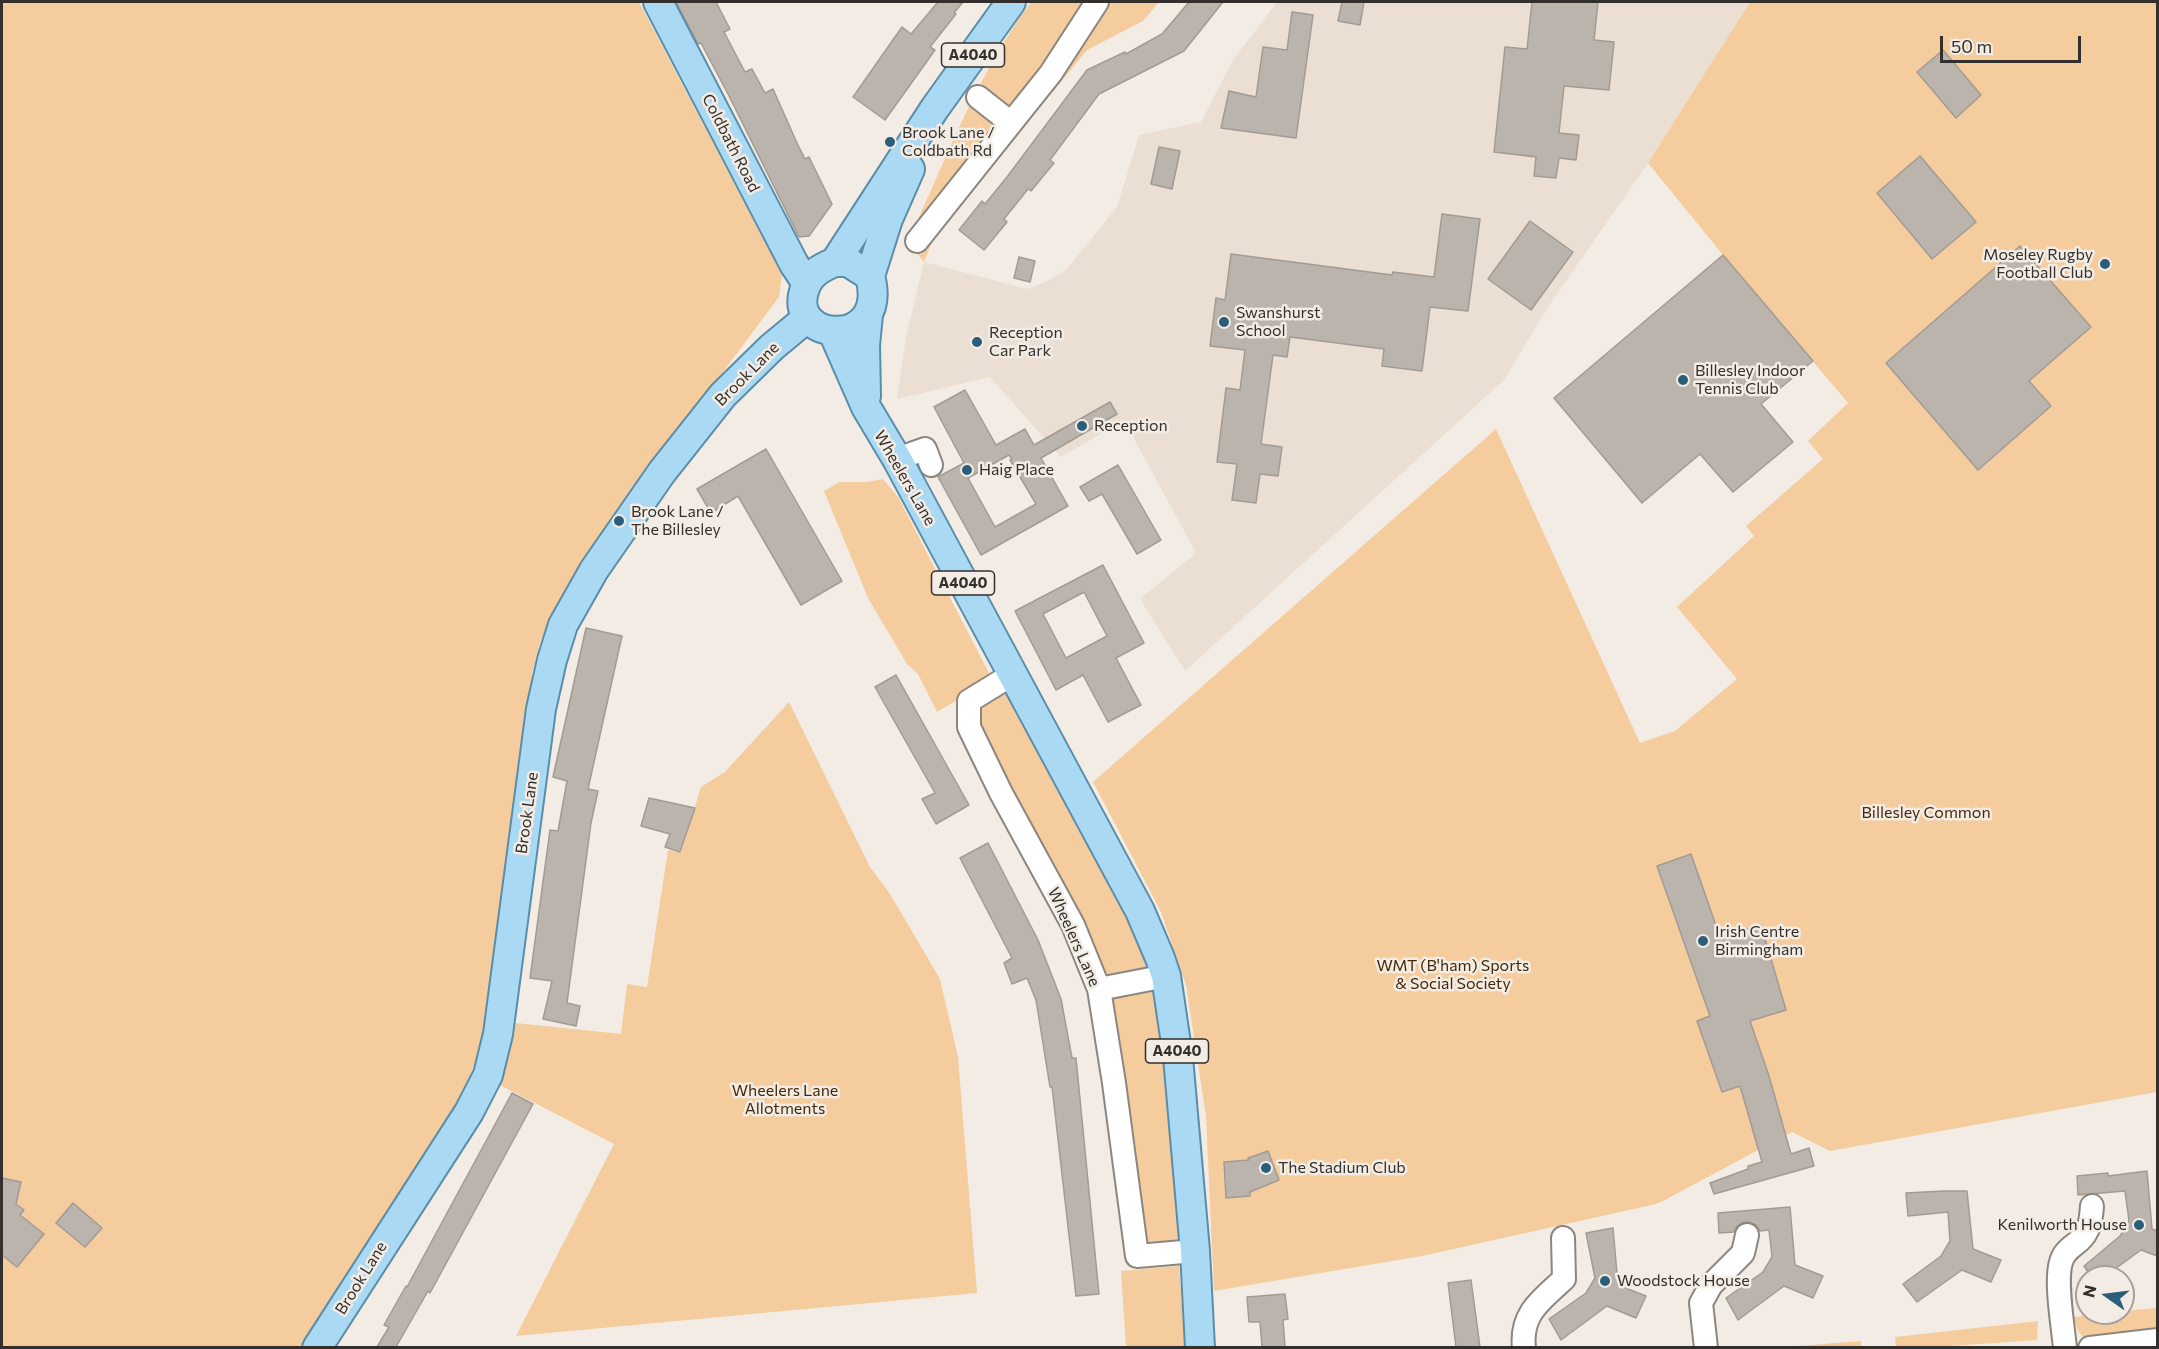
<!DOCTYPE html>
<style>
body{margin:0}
#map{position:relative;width:2159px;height:1349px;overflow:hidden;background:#f3ece4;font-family:Commissioner,sans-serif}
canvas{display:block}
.frame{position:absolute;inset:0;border:3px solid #322f2c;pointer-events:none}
.north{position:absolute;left:2075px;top:1265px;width:60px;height:60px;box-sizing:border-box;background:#f3ece4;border:2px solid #a6a09a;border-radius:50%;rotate:284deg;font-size:16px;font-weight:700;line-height:24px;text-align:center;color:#322f2c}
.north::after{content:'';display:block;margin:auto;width:21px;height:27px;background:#2a5e7a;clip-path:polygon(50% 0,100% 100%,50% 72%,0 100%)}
.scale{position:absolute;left:1940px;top:36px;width:141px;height:27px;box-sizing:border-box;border:3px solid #322f2c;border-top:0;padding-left:8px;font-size:18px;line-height:21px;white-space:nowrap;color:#322f2c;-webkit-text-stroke:4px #f3ece4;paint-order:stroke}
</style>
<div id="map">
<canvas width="2159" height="1349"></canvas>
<div class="frame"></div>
<div class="north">N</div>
<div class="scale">50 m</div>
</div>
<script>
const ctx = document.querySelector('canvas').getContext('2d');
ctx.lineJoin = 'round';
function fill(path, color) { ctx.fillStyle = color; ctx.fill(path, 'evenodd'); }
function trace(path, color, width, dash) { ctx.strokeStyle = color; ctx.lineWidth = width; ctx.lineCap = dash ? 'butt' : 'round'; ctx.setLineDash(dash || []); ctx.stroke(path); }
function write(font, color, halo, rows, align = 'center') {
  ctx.font = font + ' Commissioner,sans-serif'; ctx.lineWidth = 5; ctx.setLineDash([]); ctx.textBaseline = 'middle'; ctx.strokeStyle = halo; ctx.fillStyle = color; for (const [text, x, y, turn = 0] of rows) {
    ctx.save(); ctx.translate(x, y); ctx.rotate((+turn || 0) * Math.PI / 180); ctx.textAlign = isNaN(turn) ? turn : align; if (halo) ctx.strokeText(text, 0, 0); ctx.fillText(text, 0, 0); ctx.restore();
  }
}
fill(new Path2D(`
 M1277,2h473l-102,161 -100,144 -44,73 -319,291 -45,-72 56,-46 -72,-133 -63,37 -71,-80 -93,22 9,-62 18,-75 103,27 21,-8 19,-12 50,-62 22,-72 62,-13 32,-62z`), '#ebded2');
fill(new Path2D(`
 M2,2h637l143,273 -3,22 -191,256 -28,48 -20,41 -8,30 -49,368 -24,65 -154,242 -303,1z
 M1031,2h128l-16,19 -56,29 -153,187 -10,25 -16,-20c36,-79 71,-171 123,-240z
 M1750,2h407v1090l-327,59 -38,-19 -131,70 -9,3 -230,51 -208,35 -8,-175 -20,-131 -25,-73 -68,-130 403,-353 144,314 35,-12 62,-52 -60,-72 77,-71 -8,-10 77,-67 -15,-18 40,-38 -125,-148 -75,-92z
 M883,479l15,18 91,176 -27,24 -25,15 -19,-38 -11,-10 -39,-66 -44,-107 16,-9h28z
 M1003,689l140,251 6,25 -5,6 -36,7 -6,-3 -52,-114 -73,-140 2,-13z
 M789,702l81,165 20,27 50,85 18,78 19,236 -461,43 98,-192 -114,-59 16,-62 105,11 6,-50 20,3 21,-137 13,3 20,-66 24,-15z
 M1125,991l29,1 12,66 15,168 -1,17 -36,4 -33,-246z
 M1179,1266l6,81h-59l-5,-76z
 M2157,1308v19l-75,10 -11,-20 52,-4v-2z
 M2038,1321l-1,19 -99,7h-42l-1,-10z
 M1861,1341v6h-77z`), '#f4cc9e');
const building = new Path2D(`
 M676,2h40l14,27 -6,3 21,40 7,-3 13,24 8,-4 24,54 8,16 4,-2 23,47 -23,32 -10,1 -71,-143 -27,-51 -3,1z
 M938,2h25l-9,11 2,1 -26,33 5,3 -50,70 -32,-23 49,-70 9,7z
 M1189,2h34l-39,49 -85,43 -49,66 4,3 -23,28 -3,-2 -24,30 3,3 -23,28 -25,-20 23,-29 3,3 22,-27 80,-107 38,-18 1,2 36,-20z
 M1342,2h22l-4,23 -22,-4z
 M1532,2h66l-4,38 20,2 -5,48 -45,-4 -5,47 20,2 -3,25 -17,-2 -3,20 -22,-2 2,-19 -42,-5 11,-105 22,2z
 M1292,12l21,3 -17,123 -75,-10 8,-37 27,6 7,-50 24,3z
 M1943,50l38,45 -25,23 -39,-46z
 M1159,147l21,4 -8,38 -21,-5z
 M1920,156l56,66 -44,37 -55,-66z
 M1442,214l38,5 -12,92 -38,-4 -8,64 -40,-5 2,-17 -94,-12 -3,20 -14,-2 -12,89 21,3 -4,29 -18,-2 -4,29 -24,-3 5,-36 -20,-2 9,-74 14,2 5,-40 -35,-4 6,-48 9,2 6,-46 161,21 1,-3 41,5z
 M1530,221l43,31 -42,58 -43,-31z
 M2020,246l71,81 -62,54 22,25 -73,64 -92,-107z
 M1723,255l90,106 -52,43 32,38 -60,50 -33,-38 -58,49 -88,-105z
 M1019,257l16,4 -5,21 -16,-4z
 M965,390l31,55 29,-16 9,16 76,-43 7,12 -76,44 27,48 -87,49 -43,-78 26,-14 -30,-56zM1009,455l3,4 -2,1 26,44 -41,23 -27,-49z
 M766,449l76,132 -41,24 -63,-109 -27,17 -14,-24z
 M1118,465l43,75 -24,14 -35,-60 -13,7 -9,-14z
 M1103,565l41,78 -28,15 25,47 -33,17 -25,-47 -27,15 -41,-79zM1084,592l23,44 -41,22 -23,-44z
 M586,628l36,8 -34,153 10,2 -7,32 -24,180 13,3 -4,20 -33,-7 9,-38 -22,-3 20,-148 8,1 9,-50 -14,-4z
 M896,675l73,130 -33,19 -14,-25 13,-6 -60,-106z
 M649,798l46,10 -15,44 -15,-5 5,-13 -29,-8z
 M988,843l50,97 23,59 11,59h4l23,236 -23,2 -24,-209h-2l-14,-87 -9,-22 -15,6 -8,-21 8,-5 -52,-100z
 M1691,854l29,83 41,-12 25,85 -36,11 19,55 22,78 18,-6 5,18 -100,28 -4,-11 38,-14v-3l14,-4 -22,-76 -18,6 -25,-71 13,-5 -53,-150z
 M512,1093l21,11 -103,189 -2,-2 -32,56h-19l12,-20 -5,-2 22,-39 1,1z
 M1268,1151l11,29 -29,12v4l-24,2 -2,-36 25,-2 -1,-2z
 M2147,1171l5,58 5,2v25l-16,-6 -37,27h-13l-7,-11 36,-30 9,-15 -4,-30 -47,4 -1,-19 31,-3v3z
 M2,1178l19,4 -5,22 8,6 -4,5 24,19 -27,33 -15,-12z
 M1943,1191h24l6,58 28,11 -10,22 -29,-12 -45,32 -14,-18 38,-28 9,-15 -2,-29 -40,4 -2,-23z
 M73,1203l29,25 -17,19 -29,-24z
 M1790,1207l5,58 28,11 -10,22 -29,-12 -46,34 -12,-22 37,-26 9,-15 -3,-27 -9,1 -4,-6 -7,-3h-5l-7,4 -3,6 -15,1 -1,-20z
 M1613,1228l5,57 28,11 -10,22 -29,-12 -46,34 -12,-21 37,-26 9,-15 -9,-45z
 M1471,1280l9,67h-24l-8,-64z
 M1285,1294l3,25 -5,1 2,27h-23l-2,-25h-11l-2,-25z`);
fill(building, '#bbb4ad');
trace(building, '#a29b94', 1.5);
const minor = new Path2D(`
 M978,97l33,26
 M917,241l134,-168 46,-71
 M897,459l28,-10 6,16
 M1013,674l-44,27v26l32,66 72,132 26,64 15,94 23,173 58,-5
 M1099,989l67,-13
 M1524,1348c-4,-34 17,-48 40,-69l-1,-41
 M1706,1348l-5,-45 10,-18 32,-32 4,-18
 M2065,1348c-2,-22 -10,-66 -4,-86 3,-11 11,-15 18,-21 11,-10 12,-21 13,-35
 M2090,1348l68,-8`);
const major = new Path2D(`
 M658,2l136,262 12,18
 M835,262l100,-154 76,-106
 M835,262h13l22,14c20,74 -82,67 -66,15 4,-16 16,-23 31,-29z
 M870,276l18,-57 22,-50
 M833,332l33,75 31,52 243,452 20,47 6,18 12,81 17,194 5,97
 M866,396l-1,-51 3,-30
 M317,1348l152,-236 19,-37 10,-41 43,-325 11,-49 11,-35 31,-55 68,-98 61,-77 49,-48 35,-29`);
trace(minor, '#8c867e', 26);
trace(major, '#5b8da9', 32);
trace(minor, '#fff', 22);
trace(major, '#aad9f4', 28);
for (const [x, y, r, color] of [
 [890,142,6,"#2a5e7a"],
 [2105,264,6,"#2a5e7a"],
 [1224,322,6,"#2a5e7a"],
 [977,342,6,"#2a5e7a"],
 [1683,380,6,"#2a5e7a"],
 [1082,426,6,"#2a5e7a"],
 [967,470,6,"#2a5e7a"],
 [619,521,6,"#2a5e7a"],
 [1703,941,6,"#2a5e7a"],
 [1266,1168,6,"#2a5e7a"],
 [2139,1225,6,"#2a5e7a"],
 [1605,1281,6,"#2a5e7a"]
]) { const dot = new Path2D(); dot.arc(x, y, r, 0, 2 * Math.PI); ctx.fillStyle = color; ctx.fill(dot); trace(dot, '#f3ece4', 2); }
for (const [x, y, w] of [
 [973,55,63],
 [963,583,63],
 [1177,1051,63]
]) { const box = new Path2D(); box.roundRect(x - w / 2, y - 12, w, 24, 4.5); ctx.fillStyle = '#f3ece4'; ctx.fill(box); trace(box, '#322f2c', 1.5); }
write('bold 15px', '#322f2c', null, [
 ["A4040",973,55],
 ["A4040",963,583],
 ["A4040",1177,1051]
]);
write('16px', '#322f2c', '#f3ece4', [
 ["Brook Lane /",902,133],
 ["Coldbath Rd",902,151],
 ["Moseley Rugby",2093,255,"right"],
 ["Football Club",2093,273,"right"],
 ["Swanshurst",1236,313],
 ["School",1236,331],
 ["Reception",989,333],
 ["Car Park",989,351],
 ["Billesley Indoor",1695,371],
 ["Tennis Club",1695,389],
 ["Reception",1094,426],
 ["Haig Place",979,470],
 ["Brook Lane /",631,512],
 ["The Billesley",631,530],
 ["Irish Centre",1715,932],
 ["Birmingham",1715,950],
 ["The Stadium Club",1278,1168],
 ["Kenilworth House",2127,1225,"right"],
 ["Woodstock House",1617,1281]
], 'left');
write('16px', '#322f2c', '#f3ece4', [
 ["Coldbath Road",731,143,63],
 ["Brook Lane",747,374,-45],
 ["Wheelers Lane",905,478,60],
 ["Brook Lane",527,813,-82],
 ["Wheelers Lane",1074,937,66],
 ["Brook Lane",361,1278,-58]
]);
write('16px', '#422a08', '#f3ece4', [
 ["Billesley Common",1926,813],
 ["WMT (B'ham) Sports",1453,966],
 ["& Social Society",1453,984],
 ["Wheelers Lane",785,1091],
 ["Allotments",785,1109]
]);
</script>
